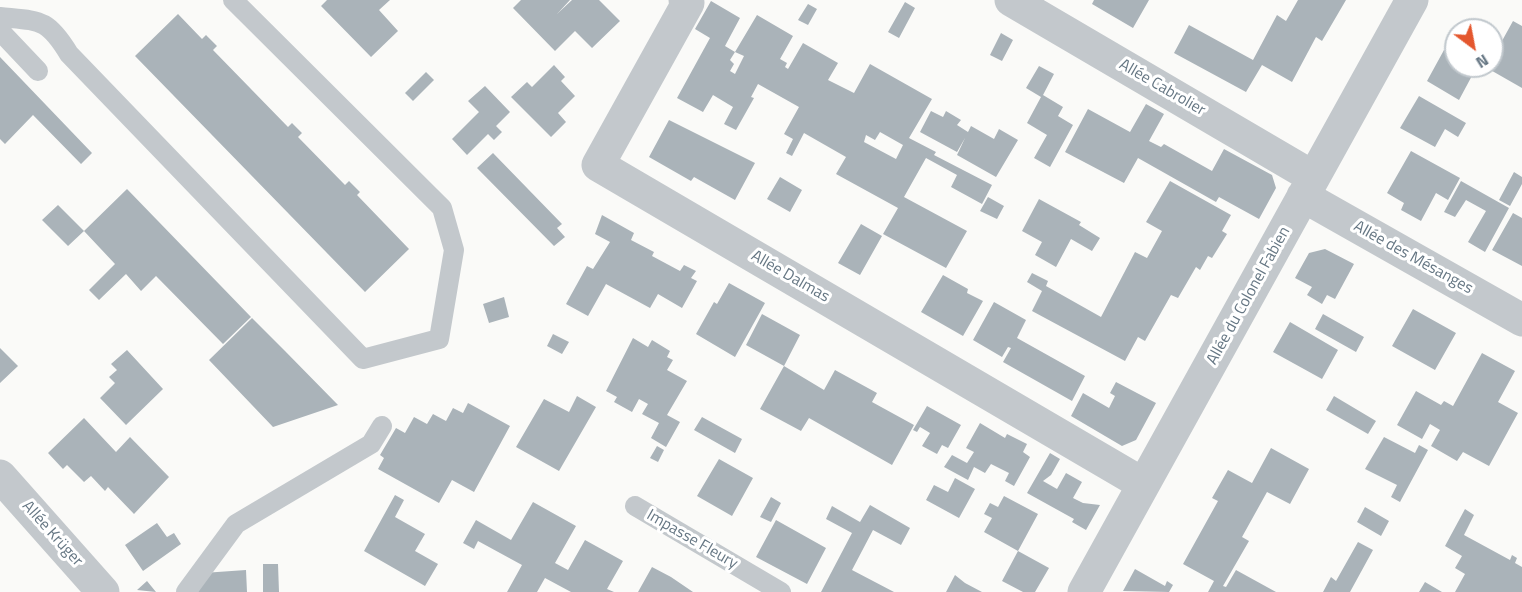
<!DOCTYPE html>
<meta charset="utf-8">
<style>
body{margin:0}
#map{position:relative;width:1522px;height:592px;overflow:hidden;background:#fafaf8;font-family:"Titillium Web",sans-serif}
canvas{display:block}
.north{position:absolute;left:1444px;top:18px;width:60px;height:60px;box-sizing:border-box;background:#fff;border:2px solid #c1c8cd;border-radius:50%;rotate:148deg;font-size:16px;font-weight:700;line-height:24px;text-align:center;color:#657683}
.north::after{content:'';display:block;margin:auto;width:21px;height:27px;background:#e4572e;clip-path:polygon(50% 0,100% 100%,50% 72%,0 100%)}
</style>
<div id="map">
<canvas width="1522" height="592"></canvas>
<div class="north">N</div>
</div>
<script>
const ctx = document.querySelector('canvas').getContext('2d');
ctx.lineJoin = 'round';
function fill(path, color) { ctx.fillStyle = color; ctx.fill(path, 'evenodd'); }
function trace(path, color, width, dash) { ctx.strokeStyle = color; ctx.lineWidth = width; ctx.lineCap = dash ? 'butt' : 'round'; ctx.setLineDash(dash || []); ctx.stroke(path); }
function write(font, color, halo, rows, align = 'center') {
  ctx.font = font + ' "Titillium Web",sans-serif'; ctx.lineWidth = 6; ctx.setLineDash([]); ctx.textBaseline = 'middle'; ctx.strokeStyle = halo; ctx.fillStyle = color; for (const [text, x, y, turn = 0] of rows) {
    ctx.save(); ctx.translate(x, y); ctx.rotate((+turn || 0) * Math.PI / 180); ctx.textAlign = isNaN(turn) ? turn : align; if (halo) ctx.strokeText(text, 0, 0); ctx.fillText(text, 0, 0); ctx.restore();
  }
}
fill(new Path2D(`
 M327,0h63l-11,10 19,21 -27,26 -50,-51z
 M521,0h49l-13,14 15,-14h27l21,21 -28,27 -17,-17 -20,20 -42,-43z
 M1094,0h55l-16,28 -41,-24z
 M1298,0h48l-24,41 -6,-4 -24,45 -30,-17 -16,27 -72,-39 15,-28 64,35 24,-45 9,6z
 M711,1l29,17 -15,28 10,6 -5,8 4,4 -4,7 5,3 9,-18 -9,-4 22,-37 36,21 -13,23 7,4 -2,4 3,2 15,-26 35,20 -10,17 26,13 16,-29 62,35 -23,39 27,14 -2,3 58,30 -10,19 -31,-17 6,-12 -31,-17 -22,39 63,34 -21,37 -63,-34 15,-26 -62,-34 10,-17 -42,-24 -12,23 -6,-3 7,-14 -9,-5 15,-27 -41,-23 -7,13 3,1 -18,32 -12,-6 9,-17 -20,-12 -10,17 -26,-14 33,-60 -15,-9zM880,132l23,13 -7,14 -32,-17 2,-7 9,5z
 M905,2l10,6 -16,30 -11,-6z
 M808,4l9,5 -9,16 -10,-5z
 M178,14l24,25 4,-4 11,11 -4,4 75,77 4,-4 10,10 -4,4 47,48 4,-4 11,11 -3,3 52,54 -44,43 -230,-236z
 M1513,21l9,5v62l-35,-20 5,-2v-7z
 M1001,33l12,7 -11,21 -12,-6z
 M1444,50l12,7v9h17l-2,5 3,1 -15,28 -32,-19z
 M0,57l92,96 -11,11 -48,-49 -28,29 -5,-5z
 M554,65l11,12 -4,4 14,15 -17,17 8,9 -15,15 -40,-40 16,-15 5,5z
 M1039,66l15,8 -11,21 20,12 -5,9 15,9 -23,42 -16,-9 13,-23 -20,-12 14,-26 -15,-9z
 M426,72l8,8 -21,21 -8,-8z
 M485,86l25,26 -14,14 6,6 -8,8 -6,-6 -21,21 -15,-16 27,-27 -11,-11z
 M1419,96l47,27 -8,14 -13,-8 -10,18 -35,-19z
 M1146,104l18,10 -15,27 12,6 3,-3 48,27 12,-22 48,26 4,13 -17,31 -40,-22 -3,5 -78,-44 -14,25 -59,-31 23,-43 42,23z
 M931,111l12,6 3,-6 15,9 -4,5 11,7 3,-6 23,13 5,-10 19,11 -22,37 -39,-22 8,-17 -8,14 -37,-20z
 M669,120l86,43 -20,37 -41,-23 -3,4 -42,-24z
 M1411,151l49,27 -12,22 -12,-7 -15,28 -20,-11 3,-7 -17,-10z
 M493,153l69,71 -5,4 8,9 -11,9 -77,-78z
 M1514,172l8,5v7l-12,22 -11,-6z
 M780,177l22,13 -12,22 -23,-13z
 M1170,181l61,34 -9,16 5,3 -15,24 -4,-2 -8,14 -4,-3 -18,31 -7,-3 -26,46 -7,-4 -13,24 -93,-50 10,-20 -15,-9 5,-9 16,8 -2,5 55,31 34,-65 12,6 15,-27 -16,-9z
 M1461,181l48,27 -24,44 -17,-10 18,-31 -20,-11 -11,17 -11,-5z
 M127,189l124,128 -28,27 -67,-68 -15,15 -15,-17 -27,26 -10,-10 26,-26 -31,-33z
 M988,197l16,9 -7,13 -17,-8z
 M1039,199l42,23 -2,3 21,13 -8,13 -21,-12 -15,28 -21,-12 7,-13 -20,-11z
 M58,205l26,26 -16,15 -26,-26z
 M1513,213l9,5v48l-30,-16z
 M602,215l32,18 -3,7 23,12 -2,4 28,15 4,-6 12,6 -5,7 6,3 -15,27 -24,-14 -8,14 -44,-24 -18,32 -22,-12 21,-38 6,3 17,-27 -15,-8z
 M861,224l21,12 -22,39 -22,-12z
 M1325,249l29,15 -19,35 -8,-4 -5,9 -15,-9 5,-8 -17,-9 14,-25z
 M943,275l25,14 -1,4 16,8 -20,35 -42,-24z
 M729,283l36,20 -30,54 -39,-23 18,-32 3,2z
 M504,297l5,20 -20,6 -6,-19z
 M994,302l32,18 -9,18 68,38 -13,25 -69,-39 8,-14 -3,-1 -6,10 -29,-17z
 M1413,309l43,24 -21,37 -43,-24z
 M762,314l38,21 -16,31 40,24 11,-20 42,23 -5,9 42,23 -22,40 -83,-47 -8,13 -41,-22 24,-43 -38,-21z
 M1323,314l41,23 -8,15 -41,-23z
 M252,318l33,33 53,54 -65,22 -64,-67z
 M1290,322l48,28 -16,29 -49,-27z
 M553,334l16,8 -7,12 -15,-8z
 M633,338l15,9 4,-7 18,11 -3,6 6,3 -6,10 20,11 -20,34 13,7 -14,25 -15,-9 8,-15 -17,-9 6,-10 -9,-5 -7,13 -18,-10 3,-5 -11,-6z
 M0,348l18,18 -18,17z
 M127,350l36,39 -37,36 -26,-27 15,-15 -6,-6 8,-7 -6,-6z
 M1482,353l33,18 -17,31 20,11 -29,53 -26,-14 -6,9 -26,-15 9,-16 -10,-6 -8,15 -25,-14 19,-34 25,14 3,-4 9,5z
 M1116,382l40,21 -20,37 -14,6 -51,-30 12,-23 26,15 6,-12 -5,-3z
 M577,396l19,11 -37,64 -43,-24 28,-48 25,13z
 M1334,396l42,25 -8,13 -42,-24z
 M468,403l42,23 -36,66 -22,-12 -13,23 -61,-34 6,-11 -4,-3 16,-27 9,5 9,-16 13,7 6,-10 13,7 7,-13 10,5z
 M927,406l34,19 -13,23 -6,-3 -5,9 -15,-8 8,-13 -10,-6 -3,5 -4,-2z
 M702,417l40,22 -7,14 -41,-23z
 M84,418l32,34 14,-15 39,40 -35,37 -26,-27 -3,4 -14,-15 -7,6 -17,-17 -4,4 -15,-16z
 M980,423l25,15 2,-4 20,10 -4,8 7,5 -16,29 -9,-5 4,-8 -18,-9 -6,9 -11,-6 -6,13 -24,-13 8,-12 15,8 7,-11 -8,-4z
 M1384,437l31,16 4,-8 9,5 -28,52 -9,-5 6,-12 -32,-16z
 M657,446l7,4 -6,12 -8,-4z
 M1271,448l38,21 -19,35 -23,-12 -25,45 7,4 -26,45 3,1 10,-17 40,22h-68l6,-11 -31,-17 35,-63 -6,-3 16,-28 24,13z
 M1050,453l10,6 -9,16 -8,6 14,8 9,-16 16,9 -9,16 10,5 17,2 -14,25 -14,-8 2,-3 -47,-26z
 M719,459l34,19 -21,38 -35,-20z
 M955,478l20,11 -16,29 -33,-18 8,-15 14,7z
 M395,495l9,5 -9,17 30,17 -10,17 23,13 -13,22 -61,-35z
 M1004,496l34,18 -20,37 -34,-19 8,-14 -8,-4 6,-11 8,4z
 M771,497l10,6 -10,19 -11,-5z
 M533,502l43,24 -21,37 13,7 17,-30 38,21 -16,28 7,3h-43l-26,-14 -8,14h-30l15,-27 -44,-24 -4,8 -11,-6 13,-23 35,20z
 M870,505l40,23 -9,17 -28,-15 -21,40 42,22h-73l31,-59 -26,-14 6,-13 28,16z
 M1365,507l24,14 -8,15 -24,-14z
 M1465,509l9,6 -10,20 46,25 2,-5 5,3 -2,5 7,4v25h-67l10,-18 -10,-6 7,-12 -17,-10z
 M776,520l50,28 -19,36 -51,-27z
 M157,523l10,14 7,-4 7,11 -38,27 -18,-26z
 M1358,542l15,8 -23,42h-27l8,-15 5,4z
 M1018,551l31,17 -14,24h-12l-21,-11z
 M263,564h15l1,28h-16z
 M652,567l19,10 22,15h-55z
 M1135,569l30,17 2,-5 6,4 -4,7 -46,-1z
 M246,570l1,22h-49l5,-19z
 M955,575l10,8 17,9h-36z
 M147,581l9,11 -19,-2z
 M1425,582l17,10h-23z`), '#aab3b9');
trace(new Path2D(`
 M0,17c40,4 47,1 69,37l294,305 76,-20 15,-89 -12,-42 -209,-208
 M0,31l38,40
 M635,506l146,86
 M186,592l50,-68 135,-80 11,-18`), '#c3c8cc', 20);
trace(new Path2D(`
 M685,0l3,3 -90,162 545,319
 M1011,0l302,177
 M1303,196l219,124
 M0,476l103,116
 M1084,592l328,-592`), '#c3c8cc', 33);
write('16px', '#657683', '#fff', [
 ["Allée Cabrolier",1162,88,30],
 ["Allée des Mésanges",1413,258,29],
 ["Allée Dalmas",790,277,30],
 ["Allée du Colonel Fabien",1249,296,-61],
 ["Allée Krüger",52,534,48],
 ["Impasse Fleury",692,540,30]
]);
</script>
